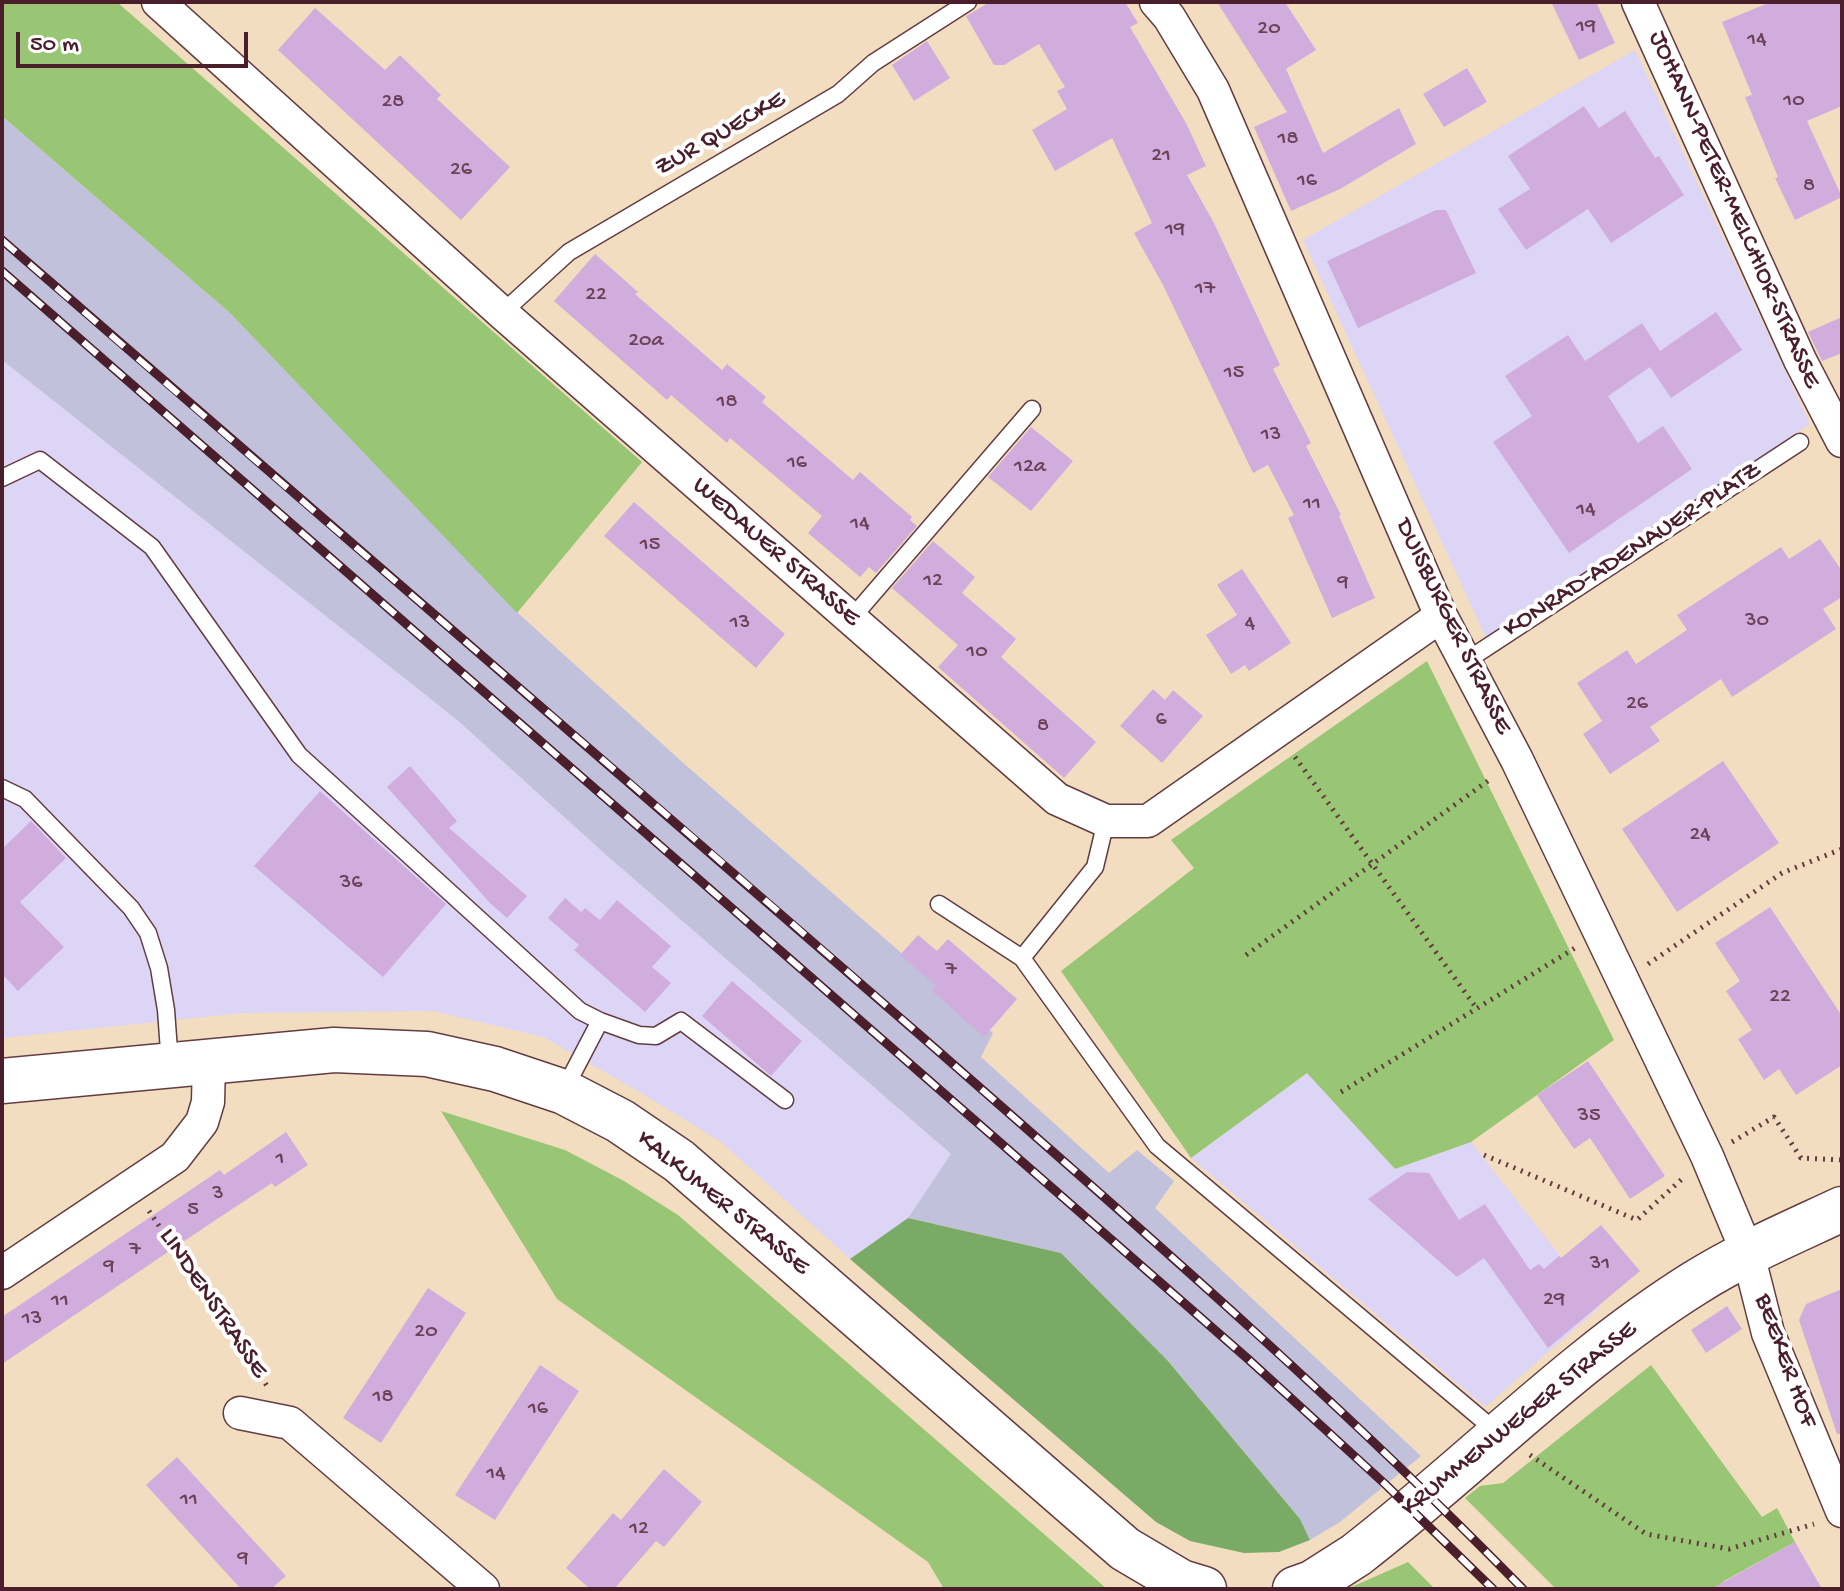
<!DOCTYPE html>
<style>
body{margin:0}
#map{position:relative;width:1844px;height:1591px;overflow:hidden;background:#f3ddc0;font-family:"Gochi Hand",sans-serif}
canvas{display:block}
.frame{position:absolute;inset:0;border:4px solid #4a1f2b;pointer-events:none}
.scale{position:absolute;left:16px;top:32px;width:232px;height:36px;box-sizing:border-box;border:4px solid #4a1f2b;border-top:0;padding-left:10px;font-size:24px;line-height:28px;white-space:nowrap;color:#4a1f2b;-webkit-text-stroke:6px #fff;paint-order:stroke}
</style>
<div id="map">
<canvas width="1844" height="1591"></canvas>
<div class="frame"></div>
<div class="scale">50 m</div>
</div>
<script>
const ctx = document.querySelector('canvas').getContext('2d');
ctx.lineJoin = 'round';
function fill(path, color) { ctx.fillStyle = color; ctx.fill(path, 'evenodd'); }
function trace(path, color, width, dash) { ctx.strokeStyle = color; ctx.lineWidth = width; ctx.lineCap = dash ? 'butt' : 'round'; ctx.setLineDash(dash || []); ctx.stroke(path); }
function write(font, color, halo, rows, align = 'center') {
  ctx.font = font + ' "Gochi Hand",sans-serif'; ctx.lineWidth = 8; ctx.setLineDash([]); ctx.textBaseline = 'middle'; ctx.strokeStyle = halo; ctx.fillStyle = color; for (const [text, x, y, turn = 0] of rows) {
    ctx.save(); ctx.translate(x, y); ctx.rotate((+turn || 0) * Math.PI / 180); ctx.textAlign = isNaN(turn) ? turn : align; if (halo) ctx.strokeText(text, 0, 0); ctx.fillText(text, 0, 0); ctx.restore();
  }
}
fill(new Path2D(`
 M1635,50l175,374 -323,216 -184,-400z
 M2,360l454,359 148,134 348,302 -44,63 -58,41 -129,-117 -78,-48 -100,-57 -110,-26 -191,2 -240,25z
 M1307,1073l88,96 76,-27 129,165 -115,100 -294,-249z`), '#dcd5f6');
fill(new Path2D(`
 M2,116l228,197 288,300 162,147 313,273 -12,24 128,116 28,-23 37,31 -19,27 266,248 -81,66 -30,18 -10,-21 -132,-158 -107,-108 -153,-35 43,-64 -347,-301 -148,-134 -454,-359z`), '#c2c1dc');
fill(new Path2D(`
 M2,2h115l525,460 -125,151 -287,-300 -228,-197z
 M1427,661l187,379 -143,102 -76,27 -88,-96 -116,85 -130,-187 133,-103 -23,-28z
 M441,1111l124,39 59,31 54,34 429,374h-163l-16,-27 -371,-263z
 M1651,1365l111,152 15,-9 18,34 -71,39 -8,8h-160l-91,-91 15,-12 23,-3z
 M1408,1562l27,27h-88z`), '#99c674');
fill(new Path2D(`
 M908,1218l153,35 107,108 132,158 10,21 -31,12 -35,1 -54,-12 -34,-19 -306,-263z`), '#7aab66');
fill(new Path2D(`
 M990,2h135l13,21 -8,4 56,96 20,43 -19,9 27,48 66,142 -7,4 38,74 -5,3 35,69 -2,1 36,82 -43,20 -44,-100 6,-3 -26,-50 -15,8 -90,-188 -29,-52 18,-10 -40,-85 -57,33 -23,-41 35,-21 -10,-18 8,-4 -26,-43 -35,21h-10l-28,-49z
 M1217,2h68l31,48 -30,19 37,84 76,-45 17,36 -76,45 -49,22 -37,-84 33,-15z
 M1551,2h45l19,41 -36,17z
 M1771,2h71v104l-35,15 35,76 -47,23 -20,-42 3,-1 -33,-80 7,-2 -30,-73z
 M315,8l70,62 15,-15 41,40 -4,4 73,68 -49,53 -183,-170z
 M927,41l23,37 -36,23 -22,-36z
 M1467,68l20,34 -43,25 -21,-33z
 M1584,106l15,22 26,-17 30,47 4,-2 25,39 -73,48 -23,-34 -62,41 -28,-41 32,-20 -22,-33z
 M1436,210h10l30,63 -118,55 -31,-67z
 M595,254l43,38 -3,2 87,76 5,-6 39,33 -4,5 91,78 7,-8 52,45 -2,3 7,6 -41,47 -7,-6 -9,10 -52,-44 14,-17 -92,-78 -3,5 -56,-48 -4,5 -113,-99z
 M1716,312l26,38 -71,48 -21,-31 -42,29 30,47 25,-17 29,43 -123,84 -76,-111 39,-26 -27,-40 63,-41 17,26 57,-38 18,28z
 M1842,317v36l-20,8 -14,-29z
 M1031,427l42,34 -42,50 -43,-34z
 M634,502l151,132 -29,34 -152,-132z
 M1820,539l22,32v26l-19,12 13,20 -104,68 -11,-18 -71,48 10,14 -50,33 -27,-40 19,-13 -25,-38 50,-33 9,14 51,-34 -10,-15 104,-68 8,12z
 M933,541l42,36 -13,16 54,46 -15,18 95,85 -32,36 -126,-111 20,-22 -66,-57z
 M1242,569l49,74 -42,28 -4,-6 -14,9 -25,-39 31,-20 -20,-30z
 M1153,689l12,11 8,-10 30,26 -41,47 -42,-37z
 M1723,761l56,82 -102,69 -55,-83z
 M410,766l47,55 -8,7 78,68 -20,22 -17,-15 -103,-116z
 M320,791l126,113 -63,73 -129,-111z
 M31,821l35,37 -46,44 44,45 -46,44 -16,-17v-125z
 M565,898l16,14 4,-4 15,12 17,-20 54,46 -19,21 19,16 -26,29 -71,-62 5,-5 -31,-27z
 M1770,907l72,109v49l-46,30 -17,-26 -15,11 -26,-41 14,-9 -26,-39 14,-10 -25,-38z
 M918,935l19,16 11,-12 69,60 -33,38 -52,-46 4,-5 -36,-31z
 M732,981l70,60 -31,35 -69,-60z
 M1588,1061l77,115 -35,23 -40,-61 -16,11 -37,-54z
 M286,1132l22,33 -33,22 -3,-4 -55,36 -215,145v-47l218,-147 4,5z
 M1407,1172l22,1 30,47 26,-16 45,66 9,-6 5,5 15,-13 2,2 40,-33 39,46 -92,77 -64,-90 -27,19 -89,-78z
 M428,1288l38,25 -85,130 -38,-25z
 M1842,1289v145h-5l-38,-114 7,-16z
 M1727,1306l15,23 -36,24 -15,-23z
 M540,1365l39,26 -84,129 -40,-25z
 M177,1457l109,119 -15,13h-30l-95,-104z
 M664,1469l38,33 -38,45 -8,-6 -42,48h-24l-24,-21 47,-55 8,7z
 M1795,1542l27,47h-111z`), '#d1adde');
const service = new Path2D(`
 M502,313l67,-61 269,-158 35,-31 95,-61
 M2,478l38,-18 112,87 147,208 281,256 20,10 -36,69
 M851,619l181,-210
 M1466,661l334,-219
 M2,788l23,11 106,109 17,25 11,35 7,42 4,54
 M1106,821l-11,46 -73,91 135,188 341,287
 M939,904l83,54
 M600,1021l39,14 17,1 25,-15 104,79`);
const minor = new Path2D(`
 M158,2l344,311 555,486 49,22h42l293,-205
 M1156,2l13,15 44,73 228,526 76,144 190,396 41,98 20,79 74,178
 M1638,2l162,358 42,81
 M2,1273l173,-116 27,-35 6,-20 1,-39
 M240,1413l50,10 193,166`);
const secondary = new Path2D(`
 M2,1081l332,-31 93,4 68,15 69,23 56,29 59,40 446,388 56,33 23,7
 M1295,1589l17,-6 44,-28c114,-88 216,-195 339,-272 46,-29 98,-51 147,-74`);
trace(service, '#633c41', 19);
trace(minor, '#633c41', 35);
trace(secondary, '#633c41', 47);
trace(new Path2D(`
 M1295,757l182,252
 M1246,955l246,-177
 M1648,964l134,-91 60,-24
 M1341,1092l234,-144
 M1732,1142l42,-25 27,41 41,2
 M1484,1155l153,65 45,-41
 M149,1211l120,178
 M1530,1455l116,79 83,15 85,-25`), '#633c41', 5, [2, 6]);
trace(service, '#fff', 16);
trace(minor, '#fff', 32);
trace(secondary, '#fff', 44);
const rail = new Path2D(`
 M2,240c305,267 614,529 919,796 205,180 411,358 602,553
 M2,271l1246,1088 137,125 108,105`);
trace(rail, '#4a1f2b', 9);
trace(rail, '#fff', 6, [18]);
write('22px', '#6c4258', null, [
 ["19",1586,28],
 ["20",1269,30],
 ["14",1757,41],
 ["10",1794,102],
 ["28",393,103],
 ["18",1288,140],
 ["21",1161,157],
 ["26",461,171],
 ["16",1307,182],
 ["8",1809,187],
 ["19",1175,231],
 ["17",1205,290],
 ["22",596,296],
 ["20a",646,342],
 ["15",1234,374],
 ["18",727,403],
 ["13",1271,436],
 ["16",797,464],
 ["12a",1030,468],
 ["11",1312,505],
 ["14",1586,511],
 ["14",860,525],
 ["15",650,546],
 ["12",933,582],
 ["9",1343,584],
 ["30",1757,622],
 ["13",740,624],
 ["4",1250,625],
 ["10",977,653],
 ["26",1637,705],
 ["6",1161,721],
 ["8",1043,727],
 ["24",1700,836],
 ["36",351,884],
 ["7",951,971],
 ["22",1780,998],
 ["35",1589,1117],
 ["1",280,1160],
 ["3",218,1195],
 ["5",193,1211],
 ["7",135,1251],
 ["31",1600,1265],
 ["9",109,1268],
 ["29",1554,1301],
 ["11",60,1302],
 ["13",32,1320],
 ["20",426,1333],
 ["18",383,1398],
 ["16",538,1410],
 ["14",496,1475],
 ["11",189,1501],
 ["12",639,1530],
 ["9",243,1560]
]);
write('26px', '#4a1f2b', '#fff', [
 ["ZUR QUECKE",721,135,-30],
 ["JOHANN-PETER-MELCHIOR-STRASSE",1733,210,66],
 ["KONRAD-ADENAUER-PLATZ",1633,551,-33],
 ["WEDAUER STRASSE",775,553,41],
 ["DUISBURGER STRASSE",1452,627,64],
 ["KALKUMER STRASSE",722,1204,39],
 ["LINDENSTRASSE",212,1304,56],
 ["BEEKER HOF",1784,1361,70],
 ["KRUMMENWEGER STRASSE",1520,1420,-39]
]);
</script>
